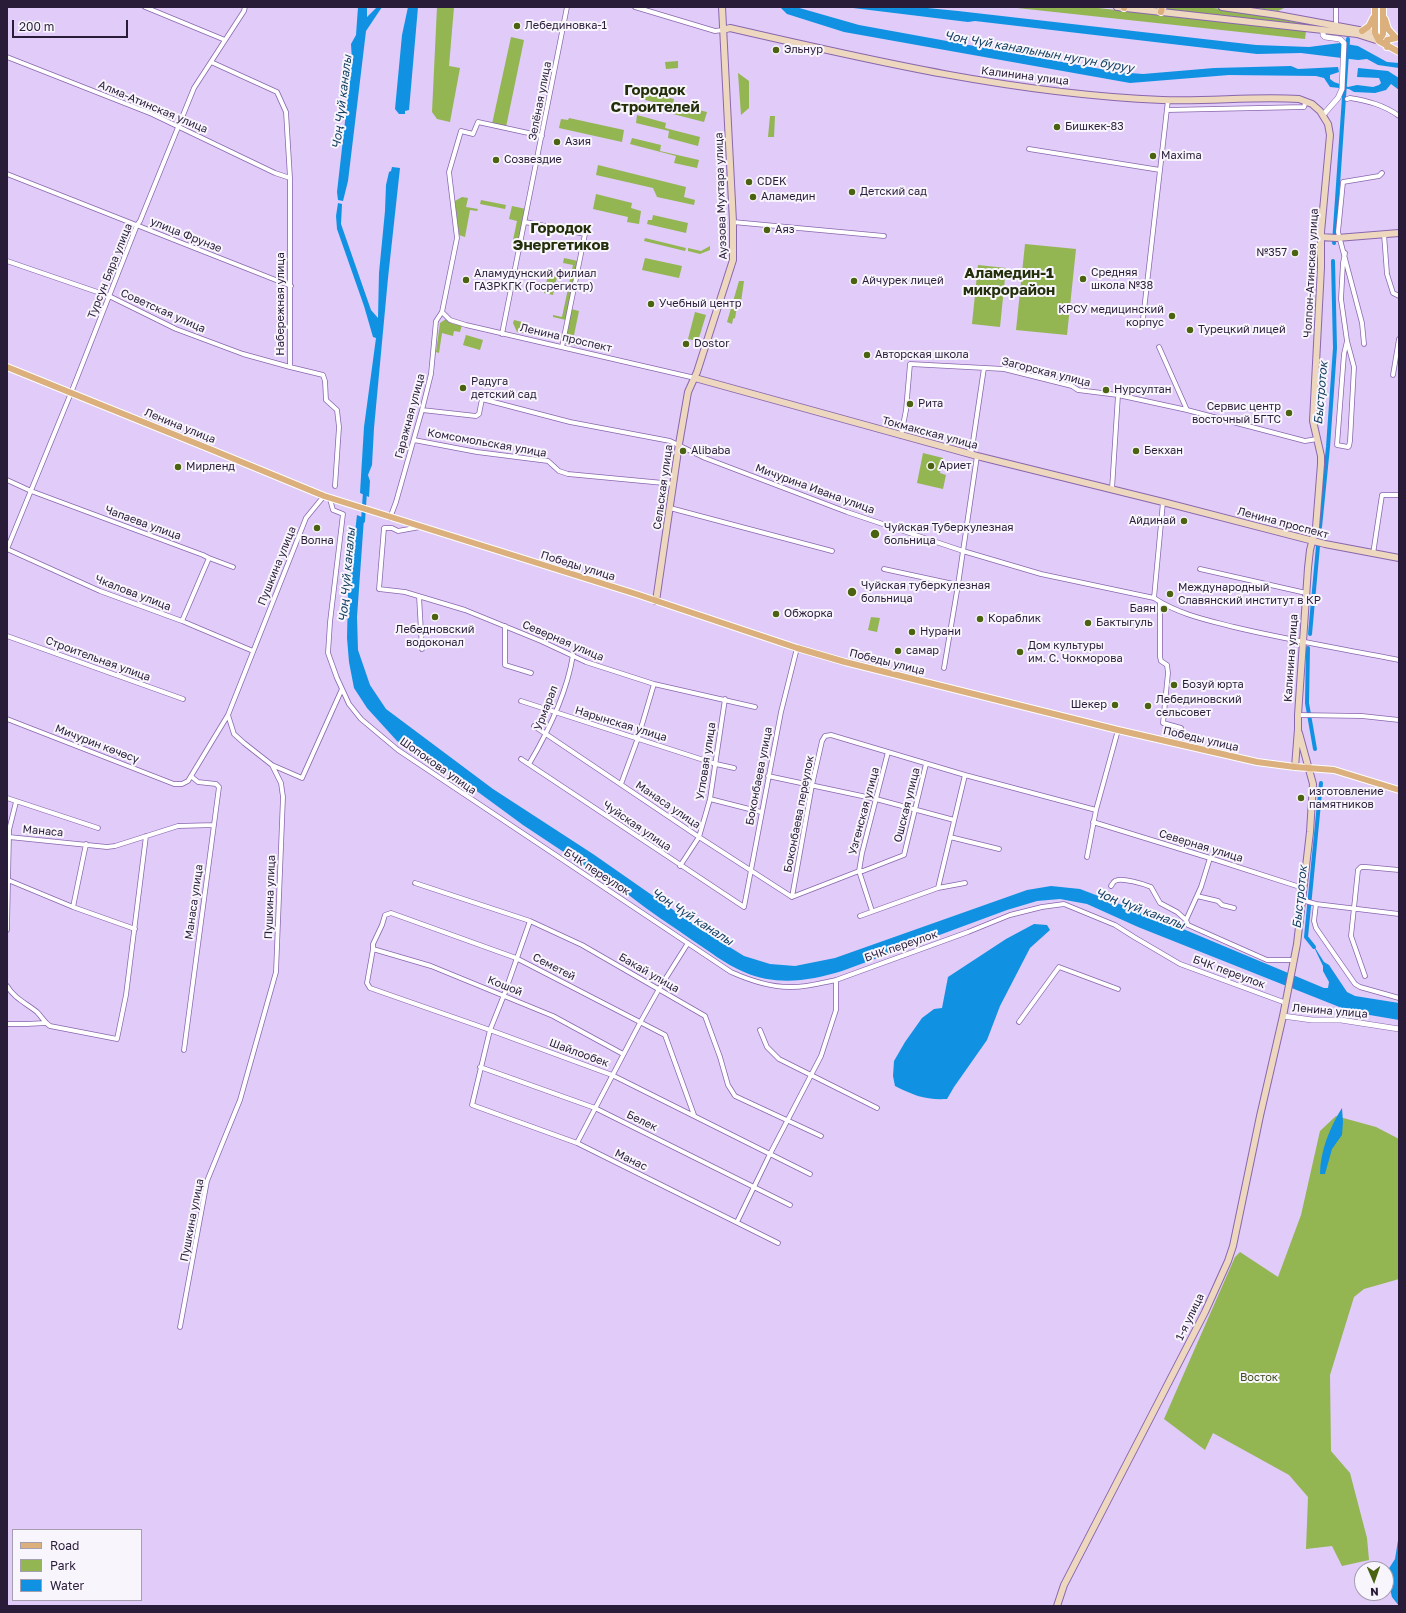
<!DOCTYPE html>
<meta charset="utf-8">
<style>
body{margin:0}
#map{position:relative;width:1406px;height:1613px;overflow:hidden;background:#e0cbf9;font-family:"Golos Text",sans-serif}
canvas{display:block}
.frame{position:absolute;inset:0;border:8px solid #291c38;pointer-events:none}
.legend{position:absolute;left:12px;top:1529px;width:130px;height:72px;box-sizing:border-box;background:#f8f5fd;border:1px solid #a59eae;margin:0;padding:5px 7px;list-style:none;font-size:12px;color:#291c38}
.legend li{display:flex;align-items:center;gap:8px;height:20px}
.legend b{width:20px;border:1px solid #a59eae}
.north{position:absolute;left:1354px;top:1561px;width:40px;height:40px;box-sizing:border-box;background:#f8f5fd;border:1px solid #a59eae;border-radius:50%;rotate:178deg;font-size:11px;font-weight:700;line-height:16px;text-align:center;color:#291c38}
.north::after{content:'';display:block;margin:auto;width:14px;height:18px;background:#4b6311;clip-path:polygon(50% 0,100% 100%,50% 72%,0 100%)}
.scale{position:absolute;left:12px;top:20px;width:116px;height:18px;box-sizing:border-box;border:2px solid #291c38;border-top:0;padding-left:5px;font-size:12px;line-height:14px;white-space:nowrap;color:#291c38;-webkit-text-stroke:3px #f8f5fd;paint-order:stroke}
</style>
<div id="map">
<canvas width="1406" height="1613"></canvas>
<div class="frame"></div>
<ul class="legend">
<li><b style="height:5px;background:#dbb07c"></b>Road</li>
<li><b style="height:11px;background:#93b552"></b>Park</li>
<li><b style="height:11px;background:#1191e2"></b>Water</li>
</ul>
<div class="north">N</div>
<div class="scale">200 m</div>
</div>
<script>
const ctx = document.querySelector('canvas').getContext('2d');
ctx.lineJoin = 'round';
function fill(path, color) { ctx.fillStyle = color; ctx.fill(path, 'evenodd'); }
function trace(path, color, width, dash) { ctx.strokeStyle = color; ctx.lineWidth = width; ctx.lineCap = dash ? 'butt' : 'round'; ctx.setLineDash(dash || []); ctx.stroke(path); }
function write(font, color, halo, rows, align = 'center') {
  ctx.font = font + ' "Golos Text",sans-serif'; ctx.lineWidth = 4; ctx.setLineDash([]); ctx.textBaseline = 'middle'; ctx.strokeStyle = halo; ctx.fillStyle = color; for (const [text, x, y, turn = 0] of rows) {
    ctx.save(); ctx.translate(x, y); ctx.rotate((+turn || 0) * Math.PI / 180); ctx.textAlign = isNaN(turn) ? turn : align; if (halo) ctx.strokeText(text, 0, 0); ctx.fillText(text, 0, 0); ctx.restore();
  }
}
fill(new Path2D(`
 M437,7h17l-5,59 11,2 -10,54 -13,-3 -5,-7z
 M1008,7h81l217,24 -1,8z
 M1166,7h41l48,7 60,12 -147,-16z
 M1248,7h38l-8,4z
 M511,37l13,3 -18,87 -14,-3z
 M678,61v7l-12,1 -1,-7z
 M738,73l11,8v27l-8,7z
 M643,91l31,8 -1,5 34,8 -3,10 -31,-8 1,-7 -33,-8z
 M637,115l29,8 -1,5 35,9 -2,9 -30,-8 1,-7 -33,-8z
 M770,116h5l-1,21h-6z
 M569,118l55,12 -2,12 -63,-14 2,-9 7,1z
 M632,138l29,7 -1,6 39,9 -2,8 -23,-5 2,-7 -46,-12z
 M598,165l88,22 -2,10 11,3 -1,5 -37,-8 -4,-9 -57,-13z
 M596,194l36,9 -1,5 10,3 -2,13 -12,-2 1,-5 -35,-8z
 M462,197l6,1 -2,9 12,2 -1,2 -7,-1 -5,27 -6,-2 -4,-34z
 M481,200l25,5 -1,4 -25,-5z
 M512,206l14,3 -8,37 -6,-1 5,-24 -8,-2z
 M653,215l35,8 -2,10 -39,-9 1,-4h4z
 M645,238l41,10 -1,3 -41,-10z
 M1025,244l51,5 -9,86 -51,-5z
 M710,246v4l-10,4 -12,-3v-3l13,3z
 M564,258l14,3 -12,59 -13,-3v-2l9,2 11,-52 -10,-2z
 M645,258l37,8 -3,12 -37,-8z
 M978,265l28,3 -6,59 -28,-3z
 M548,275l9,2 -4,18 -9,-2z
 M739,281h5l-3,21h-3l-3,16 -2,1 -1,5 -5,-2z
 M571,309l8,2 -6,29 7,2 -1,4 -16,-3z
 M695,312l11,3 -8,26 -10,-2z
 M446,319l7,5 9,1 -2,7 -6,-1 -1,5 -11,-3 -3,20 -3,-1 4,-29z
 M514,320l12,3v4l3,2 -1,5 -11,-2 -4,-9z
 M532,329l23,5 -1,5 -24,-4z
 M466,335l17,5 -3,10 -17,-5z
 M923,453l20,5 -3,15 6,2 -3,14 -26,-6z
 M871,617l9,1 -3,14 -9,-2z
 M1336,1116l40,11 23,12v140l-35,10 -10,8 -24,78 1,76 19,22 17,65 2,22 -27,6 -10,-20 -26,3 2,-52 -19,-22 -76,-42 -8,17 -41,-31 71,-162 5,-5 38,25 23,-62 19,-84z`), '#93b552');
fill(new Path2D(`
 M358,7h9v10l10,-10h5l-16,24 -18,150 -5,20 -5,-1 -1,-8 15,-132 -1,-16 5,-9z
 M408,7h10l-9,103 -4,1v3h-6l-4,-5 7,-74z
 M780,7h16l63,18 258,47 26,2 71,-6 77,-2 7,3 40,-2 1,5 -9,3v4l4,3 14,5 9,-2 16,2 6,-2 2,-2 -2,-5 -22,-1 1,-9 30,3 11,7v12l-8,-6 -5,6 -11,3 -21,-1 -5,-3 -19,-2 -6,-9 -8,-2 -87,-1 -99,8 -286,-51 -57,-18z
 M845,7h72l41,4 298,34 53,2 31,-4 18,3 29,16 12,1v5l-21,-3 -11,-6 -9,1 -57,-7 -44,1 -282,-33 -7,1z
 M392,167l8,1 -12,110 -14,150 -2,37 -4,10 2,6 -1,16 -9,-4 4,-66 12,-89 -3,-1 -9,-31 -27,-77 -1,-13 2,-13 4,1 -1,20 30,86 7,8 1,-45 6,-62 1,-26 3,-13 2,-1z
 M357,515l7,3 -7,99 1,33 12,35 16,24 107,80 100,65 109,76 42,26 26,8 25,2 40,-8 192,-68 24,-4 29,3 84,32 160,67h4l1,-6 -6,-11v-5l-11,-23 12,19 5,3 18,27 8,4 44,7v17l-47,-8 -214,-85 -51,-23 -27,-5 -23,2 -30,9 -165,61c-32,10 -66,15 -98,1 -19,-8 -35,-21 -52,-32 -21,-15 -42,-28 -62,-44l-107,-71 -60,-44 -66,-40 -30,-33 -13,-20 -5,-26 -2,-24 1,-45z
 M1034,924l13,1 3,5 -20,18 -30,58 -13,34 -33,47 -7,12c-22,1 -32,-3 -52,-13l-2,-10 1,-15 11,-19 17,-24 12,-9 8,-1 6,-31 58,-38z
 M1342,1108l1,14 -1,13 -10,14 -7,25h-5c0,-23 10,-47 22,-66z
 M1399,1534v72l-7,-9 -6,-24 9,-14z`), '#1191e2');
trace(new Path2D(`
 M1334,243l14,-204
 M363,521l2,-29
 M1320,527l8,-80 7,-99 -2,-87
 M1310,634l8,-88
 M1308,648l-1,55 8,46
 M1314,947l-8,-10 15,-154`), '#1191e2', 4);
const minor = new Path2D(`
 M145,7l80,33
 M635,7l80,24 8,-1
 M1336,26v-19
 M7,57l145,57 123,59 15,5
 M211,62l66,30 9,20 4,66v189l33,8 2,6 1,19 11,10 2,17 -4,59
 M1347,99l3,-1c18,3 34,7 49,18
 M1167,110l137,-3 2,-6
 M1029,149l131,21
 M7,174l284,112
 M525,222l60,12 -23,113
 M733,222l151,14
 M1384,234l3,40 6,19 6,3
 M1345,253l-2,10 -2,36 6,42 7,26 -4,74 -1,5 -1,1 -11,-2 7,-91 3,-13
 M7,261l102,35 67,33 67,25 47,13
 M442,312l15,-74 -8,-66 12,-41 12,3 5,-12 64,14
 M1143,319l25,-219
 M502,334l65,-327
 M1364,344l-2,-21 -24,-91 5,-50 36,-6 3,-3
 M1159,347l28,63
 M1393,375l6,-36
 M422,410l54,6 3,-2 3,-15 88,23 100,19 35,17 142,54 116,39 78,23 113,24c24,16 53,22 80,29 54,13 110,22 165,33
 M901,436l5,-26 4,-46 94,5 68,17 6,4 40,5 69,15 118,31 12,-2
 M414,440l63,12 71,9 11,10 9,3 106,10
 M971,455l13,-87
 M7,480l24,11 172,64 6,3 -27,63
 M1112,489l6,-94
 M330,499l3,11 10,4 -13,108 -2,31 9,25 12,26 12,15 37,31 333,222c18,8 38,15 58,15 15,1 32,-4 47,-7l132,-48 42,-17 32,-8 22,-3 51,21 19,12 46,27 106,39
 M670,508l162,43
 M390,518l6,-16 26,-92 9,-36 5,-53 6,-9 8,8 16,5 229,53
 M420,527l-22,4 -6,-3h-8l-5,61 26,3 60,18 76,31 45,21 68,22 101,23
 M7,549l64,-156 66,-168 3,-4 54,-133 50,-77 1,-4
 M7,549l93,42 82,30 71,30
 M1373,554l9,-59h17
 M209,558l24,9
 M884,569l74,16
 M1200,569l106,24
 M419,596l3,53
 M1154,598l9,-96
 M1160,602v55l1,4 6,4 1,8 -5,50 18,5
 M505,626v39l26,8
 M7,636l176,63
 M944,668l14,-83 19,-129
 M521,701l195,63 18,4
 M1298,715l64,1 37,4
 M7,719l167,65h8l6,-3 40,-66 78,-197 18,-22
 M534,726l165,111 93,60
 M888,752l-26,101 -3,18h4l41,-16 22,-91
 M521,759l223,148 37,-195 16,-64
 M529,764c19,-32 38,-72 44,-109
 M272,765l30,13 40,-89
 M768,776l108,23 78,21
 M621,784l17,-46 16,-54
 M7,798l91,30
 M710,799l51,13
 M16,802l-7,28v7l98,10 8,-1 63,-20 36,-1
 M1093,822l117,36 93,30
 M950,837l49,12
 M1087,857l9,-47 22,-80
 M1210,858l-9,29 -15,33 2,5 79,35h27
 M680,866l19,-29 11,-38 15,-100
 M8,880l65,27 62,22
 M415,883l115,38 52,24 123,71 15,41 8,28 7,11 86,40
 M1111,886c1,-1 2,-4 4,-5 6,-4 29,3 36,6l9,16 17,9 9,8
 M938,888l27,-113
 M1197,896l21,5 4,4 12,3
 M792,897l20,-112 10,-44 3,-5 6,-1 134,40 131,35
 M792,897l67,-26 13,40
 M1302,900l14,4 83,10
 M1316,904l-2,17 2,7 39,56 5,3 39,11
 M73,907l13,-63
 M860,916l78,-28 27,-5
 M530,921l-26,74 -14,35 -18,75 105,38 201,100
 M7,930l2,-96
 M373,949l58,17 122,50 70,38
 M1365,976l-14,-40 7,-66 3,-3h5l33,3
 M7,986c8,13 19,17 30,26 5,5 7,10 13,14l67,13 9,-44 20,-159
 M1019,1022l40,-55 59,22
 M7,1024h20l18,-1
 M760,1030l7,17 12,12 98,49
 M184,1050l35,-263 -3,-3 -18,-2 -6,-5
 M480,1067l115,41 195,97
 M694,1115l-29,-80 -149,-77 -125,-45 -6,2 -3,10 -9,19v5l-6,34 3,5 120,42 122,45 198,99
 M577,1143l64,-122 18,-32 29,-46
 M737,1222l33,-68 51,-98 15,-46v-30
 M180,1327l27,-146 33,-81 36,-128 7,-175 -2,-14 -9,-18 -28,-22 -10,-9 -6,-19`);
const tertiary = new Path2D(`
 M1323,30v5l2,2 15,2 4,4 -2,46 -4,9 -15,17
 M1283,1016l29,4h29l58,9`);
const secondary = new Path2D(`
 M1117,7l206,23 34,4 22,7
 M1222,7l56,8 97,18
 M723,30l7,-2c143,33 286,66 432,72 46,2 91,-4 137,-1l13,5 8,7 8,13 2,11 -9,97v35l-8,154 8,35v8l-5,63 -6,23 -2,18 -10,147v14l-3,38
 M1320,237l17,1 62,-5
 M695,378l282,78 186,46 162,42 74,14
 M656,601l23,-157 9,-52 9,-20 36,-112v-38l-11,-215
 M1057,1606l7,-21 141,-273 23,-51 5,-15 27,-130 23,-100 14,-72 13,-112 3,-48 -14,-51`);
const primary = new Path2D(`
 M1375,7v26l4,8
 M1124,8v-1
 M1161,12l1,-5
 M1385,19l3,10 8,9
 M1362,31l7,-5 4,-8
 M1379,41l4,-7v-27
 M1379,41l20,11
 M1387,47v-7l9,-2
 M7,367l198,80 119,49 312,98 161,54 48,14 273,68 139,32 38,5 39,3 65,20`);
trace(minor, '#8967ad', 5.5);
trace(tertiary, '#8967ad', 6);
trace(secondary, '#8967ad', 8);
trace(primary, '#fff', 8);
trace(minor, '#fff', 4);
trace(tertiary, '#fff', 5);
trace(secondary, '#edd7be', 6);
trace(primary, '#dbb07c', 6);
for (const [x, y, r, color] of [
 [517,26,4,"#4b6311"],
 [776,50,4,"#4b6311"],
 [1057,127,4,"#4b6311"],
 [557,142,4,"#4b6311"],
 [1153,156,4,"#4b6311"],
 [496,160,4,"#4b6311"],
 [749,182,4,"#4b6311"],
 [852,192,4,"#4b6311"],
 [753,197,4,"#4b6311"],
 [767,230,4,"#4b6311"],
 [1295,253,4,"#4b6311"],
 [1083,279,4,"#4b6311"],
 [466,280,4,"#4b6311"],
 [854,281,4,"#4b6311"],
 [651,304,4,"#4b6311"],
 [1172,316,4,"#4b6311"],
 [1190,330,4,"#4b6311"],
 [686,344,4,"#4b6311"],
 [867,355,4,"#4b6311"],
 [463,388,4,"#4b6311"],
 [1106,390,4,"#4b6311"],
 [910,404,4,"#4b6311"],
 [1289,413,4,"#4b6311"],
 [683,451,4,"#4b6311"],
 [1136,451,4,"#4b6311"],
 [931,466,4,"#4b6311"],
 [178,467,4,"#4b6311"],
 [1184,521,4,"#4b6311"],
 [317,528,4,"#4b6311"],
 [875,534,5,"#4b6311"],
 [852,592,5,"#4b6311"],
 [1170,594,4,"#4b6311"],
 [1164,609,4,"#4b6311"],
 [776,614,4,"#4b6311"],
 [435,617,4,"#4b6311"],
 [980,619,4,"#4b6311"],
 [1088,623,4,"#4b6311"],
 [912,632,4,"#4b6311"],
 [898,651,4,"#4b6311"],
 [1020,652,4,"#4b6311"],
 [1174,685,4,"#4b6311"],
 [1115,705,4,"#4b6311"],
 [1148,706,4,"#4b6311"],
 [1301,798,4,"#4b6311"]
]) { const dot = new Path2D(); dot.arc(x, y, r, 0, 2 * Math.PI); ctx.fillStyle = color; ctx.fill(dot); trace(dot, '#f8f5fd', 1.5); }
write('11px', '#291c38', '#f8f5fd', [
 ["Лебединовка-1",525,26],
 ["Эльнур",784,50],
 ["Бишкек-83",1065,127],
 ["Азия",565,142],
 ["Maxima",1161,156],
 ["Созвездие",504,160],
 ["CDEK",757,182],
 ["Детский сад",860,192],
 ["Аламедин",761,197],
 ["Аяз",775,230],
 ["№357",1287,253,"right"],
 ["Средняя",1091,273],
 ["школа №38",1091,286],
 ["Аламудунский филиал",474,274],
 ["ГАЗРКГК (Госрегистр)",474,287],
 ["Айчурек лицей",862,281],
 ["Учебный центр",659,304],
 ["КРСУ медицинский",1164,310,"right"],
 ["корпус",1164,323,"right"],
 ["Турецкий лицей",1198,330],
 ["Dostor",694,344],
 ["Авторская школа",875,355],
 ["Радуга",471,382],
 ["детский сад",471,395],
 ["Нурсултан",1114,390],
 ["Рита",918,404],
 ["Сервис центр",1281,407,"right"],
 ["восточный БГТС",1281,420,"right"],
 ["Alibaba",691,451],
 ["Бекхан",1144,451],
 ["Ариет",939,466],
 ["Мирленд",186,467],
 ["Айдинай",1176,521,"right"],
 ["Чуйская Туберкулезная",884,528],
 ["больница",884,541],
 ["Волна",317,541,"center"],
 ["Чуйская туберкулезная",861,586],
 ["больница",861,599],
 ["Международный",1178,588],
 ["Славянский институт в КР",1178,601],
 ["Баян",1156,609,"right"],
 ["Обжорка",784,614],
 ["Кораблик",988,619],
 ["Бактыгуль",1096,623],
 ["Лебедновский",435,630,"center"],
 ["водоконал",435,643,"center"],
 ["Нурани",920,632],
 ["Дом культуры",1028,646],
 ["им. С. Чокморова",1028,659],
 ["самар",906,651],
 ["Бозуй юрта",1182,685],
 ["Лебединовский",1156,700],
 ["сельсовет",1156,713],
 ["Шекер",1107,705,"right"],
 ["изготовление",1309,792],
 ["памятников",1309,805]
], 'left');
write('11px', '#291c38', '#f8f5fd', [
 ["Калинина улица",1025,76,7],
 ["Зелёная улица",540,101,-79],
 ["Алма-Атинская улица",153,107,23],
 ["Ауэзова Мухтара улица",721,196,-92],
 ["улица Фрунзе",186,235,22],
 ["Турсун Бяра улица",110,271,-68],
 ["Чолпон-Атинская улица",1311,273,-87],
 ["Набережная улица",281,304,-90],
 ["Советская улица",163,311,24],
 ["Ленина проспект",566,338,13],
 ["Загорская улица",1046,372,14],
 ["Гаражная улица",410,416,-75],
 ["Ленина улица",180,426,22],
 ["Токмакская улица",930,433,15],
 ["Комсомольская улица",487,443,10],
 ["Сельская улица",663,487,-82],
 ["Мичурина Ивана улица",815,489,20],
 ["Чапаева улица",143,523,20],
 ["Ленина проспект",1283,523,15],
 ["Пушкина улица",277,566,-68],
 ["Победы улица",578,566,17],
 ["Чкалова улица",133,593,21],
 ["Северная улица",563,641,23],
 ["Калинина улица",1291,658,-86],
 ["Строительная улица",98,659,20],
 ["Победы улица",887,662,14],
 ["Урмарал",546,708,-69],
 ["Нарынская улица",621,724,17],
 ["Победы улица",1201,739,13],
 ["Мичурин көчөсү",97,744,21],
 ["Угловая улица",706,761,-81],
 ["Шопокова улица",438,766,35],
 ["Боконбаева улица",759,776,-79],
 ["Манаса улица",668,805,34],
 ["Ошская улица",907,805,-76],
 ["Узгенская улица",864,811,-75],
 ["Боконбаева переулок",799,814,-79],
 ["Чуйская улица",637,826,34],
 ["Манаса",43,831,5],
 ["Северная улица",1201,846,17],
 ["БЧК переулок",597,872,33],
 ["Пушкина улица",270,897,-88],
 ["Манаса улица",194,902,-82],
 ["БЧК переулок",901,946,-19],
 ["Семетей",554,967,27],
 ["БЧК переулок",1229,972,20],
 ["Бакай улица",649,973,30],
 ["Кошой",505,986,22],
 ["Ленина улица",1330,1011,5],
 ["Шайлообек",579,1053,20],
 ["Белек",642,1121,26],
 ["Манас",631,1160,26],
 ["Пушкина улица",192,1220,-79],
 ["1-я улица",1190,1317,-64]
]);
write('11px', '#3e4f1e', '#f8f5fd', [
 ["Восток",1259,1378]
]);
write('italic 12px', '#144061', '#f8f5fd', [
 ["Чоң Чүй каналынын нугун буруу",1039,52,10],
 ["Чоң Чүй каналы",342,102,-83],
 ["Быстроток",1321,393,-85],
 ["Чоң Чүй каналы",347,575,-85],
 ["Быстроток",1300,897,-84],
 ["Чоң Чүй каналы",1140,909,21],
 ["Чоң Чүй каналы",692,917,33]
]);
write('bold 15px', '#232f0a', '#f8f5fd', [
 ["Городок",655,90],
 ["Строителей",655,107],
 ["Городок",561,228],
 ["Энергетиков",561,245],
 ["Аламедин-1",1009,273],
 ["микрорайон",1009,290]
]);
</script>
